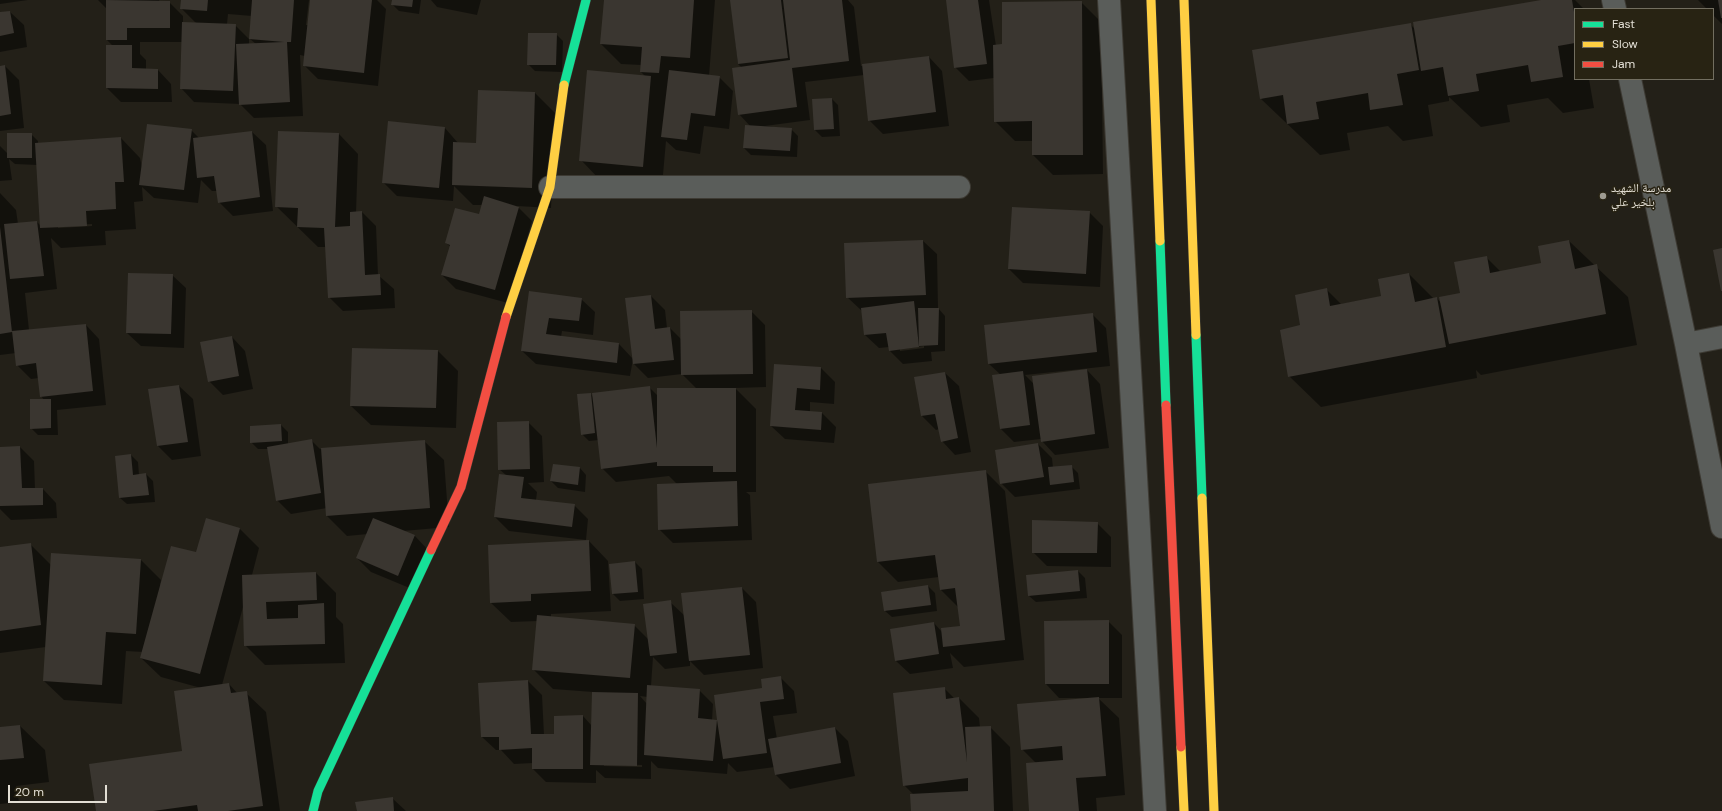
<!DOCTYPE html>
<meta charset="utf-8">
<style>
body{margin:0}
#map{position:relative;width:1722px;height:811px;overflow:hidden;background:#232018;font-family:"DM Sans",sans-serif}
canvas{display:block}
.legend{position:absolute;left:1574px;top:8px;width:140px;height:72px;box-sizing:border-box;background:#282313;border:1px solid #726e60;margin:0;padding:5px 7px;list-style:none;font-size:12px;color:#e2ded4}
.legend li{display:flex;align-items:center;gap:8px;height:20px}
.legend b{width:20px;border:1px solid #726e60}
.scale{position:absolute;left:8px;top:785px;width:99px;height:18px;box-sizing:border-box;border:2px solid #e2ded4;border-top:0;padding-left:5px;font-size:12px;line-height:14px;white-space:nowrap;color:#e2ded4;-webkit-text-stroke:3px #282313;paint-order:stroke}
</style>
<div id="map">
<canvas width="1722" height="811"></canvas>
<ul class="legend">
<li><b style="height:5px;background:#16e098"></b>Fast</li>
<li><b style="height:5px;background:#ffcf43"></b>Slow</li>
<li><b style="height:5px;background:#f24e42"></b>Jam</li>
</ul>
<div class="scale">20 m</div>
</div>
<script>
const ctx = document.querySelector('canvas').getContext('2d');
ctx.lineJoin = 'round';
function fill(path, color) { ctx.fillStyle = color; ctx.fill(path, 'evenodd'); }
function trace(path, color, width, dash) { ctx.strokeStyle = color; ctx.lineWidth = width; ctx.lineCap = dash ? 'butt' : 'round'; ctx.setLineDash(dash || []); ctx.stroke(path); }
function write(font, color, halo, rows, align = 'center') {
  ctx.font = font + ' "DM Sans","Noto Naskh Arabic",sans-serif'; ctx.lineWidth = 3; ctx.setLineDash([]); ctx.textBaseline = 'middle'; ctx.strokeStyle = halo; ctx.fillStyle = color; for (const [text, x, y, turn = 0] of rows) {
    ctx.save(); ctx.translate(x, y); ctx.rotate((+turn || 0) * Math.PI / 180); ctx.textAlign = isNaN(turn) ? turn : align; if (halo) ctx.strokeText(text, 0, 0); ctx.fillText(text, 0, 0); ctx.restore();
  }
}
fill(new Path2D(`
 M0,0h28l-28,4z
 M98,0h61l1,2h9l14,14v7h13l-15,-15 1,-8h127l-3,25h2l3,-25h66l9,9 -8,77 -60,-7 -14,-14 1,-9 -5,-1 3,61 -49,2 -14,-14 -46,-2 -13,-14 2,-46h-43v12l6,6v10h12l13,14 1,18h-51l-14,-14 6,-42 -6,-6v-31zM228,14l24,2 -2,23 6,5 -7,1v-6l-14,-14 -8,-1z
 M393,0h28l-2,14 -20,-3 -7,-7z
 M431,0h50l-4,15 -40,-8z
 M605,0h110l-6,76 10,1 14,14 -4,38 -25,-3 -4,28 -24,-4 -10,-9 -4,45 -62,-6 -19,-20 64,-84 -4,-4v-7l-20,-1 -20,-20z
 M731,0h117l6,7 7,59 68,-9 13,14 7,55 -66,8 -14,-14 -5,-45 -59,7 5,38 -45,6 26,3 7,7 -1,21 -46,-2 -7,-7 7,-21 -12,-13 3,-46 -4,-4z
 M947,0h42l7,46 7,-1 78,-43 20,20 2,152 -50,1 -20,-20v-14h-18l-20,-20 -1,-43 -25,3 -14,-14z
 M1547,0h28l9,9h-9v70h14l5,29 -31,5 -15,-15 -41,7 3,17 -29,5 -32,-30v4l-21,4 5,31 -30,5 -15,-15 -41,7 3,17 -30,5 -59,-56 149,-75 5,5z
 M1698,0h24v24l-9,-9v-6h-6z
 M10,12l14,13 3,22 -27,5v-39z
 M556,34l7,7 -1,31 -27,-1 -7,-7z
 M5,66l14,14 5,48 -24,3v-64z
 M479,91l56,2 20,20 -4,95 -34,-2 15,15 -24,82 -52,-14 -14,-14 9,-28 -5,-4 34,-27 3,-11h-10l-19,-19 -1,15 -56,-5 -14,-14 62,-54 13,15 19,1z
 M832,99l6,6 2,31 -18,1 -7,-7z
 M191,130l8,8 53,-6 14,13 7,66 -40,5 -14,-14 -2,-11h-5l-11,-11 -3,23 -44,-5 -12,-11 1,14 -9,1 2,27 -31,2 1,14 -45,3 -10,-10 6,51 -32,4 4,37 57,-5 13,14 7,66 -49,5 1,25h-20l-7,-7 13,-28 -3,-4 -2,-18 -8,1 -14,-14 -1,-12 -16,2v-162l16,17 2,14 19,-2 4,4 -4,-61 -22,-1 -6,-5 3,21 -12,1v-35l8,8 23,-20 7,7v3l83,-6 19,20 2,9zM92,224v2l-34,2v-2z
 M339,134l19,20 -2,59 6,-1 14,14 2,49 16,14 1,19 -52,3 -14,-14 -3,-50h-8l-42,-41z
 M1089,212l14,14 -3,61 -77,-4 -14,-14z
 M923,241l14,13 1,54 7,8v35l-14,1 1,9 -29,3 -13,-13 -1,-4 -10,1 -14,-13 -3,-24 -15,-14 -2,-53zM924,346v2l-24,3v-2z
 M1569,241l59,56 9,48 -156,30 -5,-5 1,8 -156,29 -32,-31 13,-50 24,-37 15,15 41,-7 27,-23 25,25 3,-1 4,5 20,-9 25,-37 15,15 41,-8z
 M172,275l14,13 -2,60 -43,-2 -14,-13z
 M530,292l51,7 14,13 -2,23 -31,-4 -1,6 58,7 14,15 18,-63 14,14 2,18h3l11,11 70,-28 14,14 1,62 -31,1 21,21v83h-10l4,3 2,45 -79,3 -14,-14 18,-45 -8,-8 -53,6 -14,-14 -3,-28 -10,1 -7,-7 9,-40 2,3 56,-10 9,9 39,-7 -15,-15 -34,4 -14,-14 -1,-5 -3,17 -94,-12 -14,-13z
 M1092,314l14,14 4,38 -85,9 9,9 53,-14 13,14 9,64 -54,7 -13,-14 -1,-2 -27,3 -13,-13v-54l-12,-11z
 M232,337l13,14 8,38 -30,6 -14,-14z
 M438,351l20,20 -2,57 -85,-3 -20,-19z
 M775,365l46,3 14,14 -1,22 -24,-2v10l12,1 14,14 -2,16 -49,-4 -14,-13z
 M945,373l14,13 12,66 -16,3 -13,-14 -3,-12 -3,1 -14,-14 -7,-38z
 M179,386l14,13 8,57 -29,4 -14,-14 -9,-56z
 M528,422l14,14 2,46 -16,1 9,9 -1,8 38,5 14,14 -2,21 -77,-9 -14,-14 12,-41 -8,-7z
 M281,425l7,7v12l23,-4 9,9 104,-8 20,19 5,67 -46,4 12,5 13,14 -16,39 -41,-17 -14,-14 11,-24 -21,2 -20,-20v-8l-36,6 -14,-14 -8,-51h-11l-7,-7z
 M1038,444l14,14 1,10 18,-2 7,7 2,16 -65,8 -14,-14z
 M20,447l14,14 1,28h8l13,14 1,15 -46,2 -11,-11v-61z
 M131,455l7,7 1,13 7,-1 7,7 2,21 -28,2 -7,-6z
 M580,468l6,7 -1,17 -27,-4 -7,-7z
 M985,471l20,20 19,169 -60,7 -14,-14 3,15 -43,6 -14,-13 38,-38 8,9 19,-5 -2,-19 -18,-18 -2,-13 -41,5 -20,-20z
 M1097,523l14,14v30l-64,-1 -14,-14z
 M240,529l19,19 -7,27 64,-2 20,20v24l7,7 2,39 -80,2 -20,-20 -2,-38 -21,78 7,-1 9,10 8,-1 20,19 14,99h-183l86,-60 18,-63 -40,-11 -20,-19 2,-6 -17,-1 -4,53 -58,-4 -20,-19 2,-34 -46,6v-105l30,-4 21,21 90,-5 20,20 -1,6 37,-32z
 M589,541l19,20 3,50 -60,3v4l83,7 15,15 21,-38 15,14 57,-28 14,14 7,66 -59,7 -14,-14v5l-25,3 -12,-12 -2,29 48,4 14,14 -1,16 6,1 62,-44 14,14 3,22 -24,3 4,23 58,-11 13,13 7,35 -65,13 -14,-14 -1,-8 -38,5 -9,-9 -1,11 -69,-6 -7,-7v18l-46,-1 -9,-8v13l-50,-1 -13,-13v-6l-19,1 -13,-14h-5l-14,-13 46,-56 14,14 2,40h11l28,-19 9,10 1,-34 -40,-3 -20,-20 5,-48 -27,1 -20,-19zM640,696l8,1 -1,7zM604,764l38,1v2l-38,-1z
 M635,562l7,7 2,30 -24,2 -7,-7z
 M1078,571l7,7 2,20 -51,4 -7,-6z
 M928,586l7,7 2,18 -45,6 -7,-6z
 M1108,621l14,14v63h-24l21,20 6,77 -29,3 1,13h-67l6,-48 -14,-14 65,-50v-1h-28l-13,-14 -1,-62z
 M944,688l11,11 4,-1 20,20 1,9h10l20,20 3,64h-101l2,-16 -10,-10z
 M20,726l25,24 4,32 -33,4 3,16 -19,2v-76z
 M392,798l14,13h-48z`), '#0007');
fill(new Path2D(`
 M106,0l64,1v27h-43v12h-21z
 M181,0h27l-1,11 -27,-2z
 M252,0h42l-3,42h-4l3,60 -51,3 -3,-61 48,-2 -35,-3z
 M310,0h62l-8,73 -61,-7z
 M392,0h21l-1,7 -21,-2z
 M604,0h90l-4,58 -29,-2 -2,17 -19,-1 2,-25 -42,-3z
 M730,0h51l7,58 -50,6z
 M783,0h59l7,61 -57,7 5,39 -59,8 -6,-47 58,-8z
 M946,0h32l9,64 -33,4z
 M1541,0h31l3,18v25l-17,3 5,31 -32,5 -3,-17 -52,9 3,17 -31,5 -5,-29 -22,4 -8,-49z
 M1718,0h4v18h-1z
 M1082,1l1,154h-51v-34l-38,1 -1,-77 9,-1v-42z
 M10,11l4,22 -14,3v-24z
 M182,22l54,2 -3,67 -53,-2z
 M1411,23l8,47 -22,4 6,31 -33,5 -2,-17 -52,9 3,17 -32,5 -4,-29 -23,4 -8,-49z
 M528,33h29l-1,32h-29z
 M106,45h26v23l26,1v20l-52,-1z
 M929,56l7,56 -68,9 -6,-57z
 M5,65l6,49 -11,2v-50z
 M587,70l64,6 -8,91 -64,-6z
 M669,70l51,6 -5,40 -24,-3 -4,27 -26,-3z
 M478,90l57,2 -3,96 -80,-3 1,-43 23,1z
 M832,98l2,31 -20,1 -2,-31z
 M388,121l57,6 -6,61 -57,-5z
 M147,124l45,5 -8,61 -45,-5z
 M745,125l47,3 -2,23 -47,-3z
 M252,131l8,66 -42,6 -4,-27 -17,2 -4,-40z
 M278,131l61,2 -4,94 15,-1v-14l12,-1 3,64 15,-1 1,21 -53,3 -4,-70 -27,-1 1,-19 -23,-1z
 M7,133h25v25h-25z
 M121,137l3,45h-9l1,27 -30,2 1,15 -47,2 -5,-85z
 M484,196l35,11 -24,83 -54,-15 9,-30 -5,-2 10,-35 24,6z
 M1012,207l78,4 -4,63 -78,-5z
 M37,221l7,55 -34,3 -6,-55z
 M0,227l12,105 -12,2z
 M923,240l3,55 -80,3 -2,-55z
 M1569,240l6,29 22,-5 9,50 -157,30 -10,-47 21,-4 -6,-31 33,-6 3,17 51,-10 -3,-17z
 M1722,248v43h-1l-8,-41z
 M128,273l45,1 -2,60 -45,-1z
 M1409,273l6,29 22,-5 9,50 -158,30 -8,-47 20,-5 -5,-30 32,-7 3,18 51,-10 -3,-17z
 M529,291l53,7 -3,23 -30,-3 -3,16 73,9 -2,20 -96,-12z
 M651,295l4,34 15,-2 4,33 -41,4 -8,-66z
 M914,301l5,46 -30,4 -3,-18 -22,2 -3,-27z
 M918,308h21l-1,37 -19,1z
 M752,310l1,64 -72,1 -1,-64z
 M1093,313l4,39 -109,12 -4,-39z
 M86,324l7,67 -53,6 -4,-34 -20,3 -4,-35z
 M232,336l7,40 -31,6 -8,-40z
 M352,348l86,2 -2,58 -86,-2z
 M774,364l47,3 -1,23 -23,-2 -2,22 27,2 -1,18 -51,-4z
 M1087,369l8,65 -54,8 -9,-66z
 M1023,371l7,54 -30,4 -8,-54z
 M945,372l13,66 -17,4 -6,-28 -14,2 -7,-39z
 M179,385l9,57 -31,4 -9,-57z
 M650,386l7,62v-60h79v84h-23v-6h-56v-4l-56,7 -9,-76z
 M591,393l4,40 -14,2 -4,-41z
 M30,399h21v29l-21,1z
 M529,421l1,48 -32,1 -1,-48z
 M281,424l1,17 -32,2v-17z
 M312,439l9,54 -45,8 -9,-54z
 M425,440l5,68 -104,8 -5,-68z
 M1038,443l6,34 -44,7 -5,-34z
 M20,446l2,42h21v17l-43,1v-59z
 M131,454l2,21 13,-2 3,22 -30,3 -4,-42z
 M553,464l27,3 -2,18 -28,-4z
 M1072,465l2,17 -24,3 -2,-18z
 M986,470l19,170 -62,7 -2,-19 19,-2 -5,-38 -15,2 -5,-35 -58,7 -9,-78z
 M499,474l25,3 -3,21 54,6 -3,23 -78,-10z
 M737,481l1,45 -80,4 -1,-46z
 M206,518l34,10 -40,146 -60,-16 31,-112 25,6z
 M373,518l42,17 -17,41 -42,-18z
 M1032,520l66,2 -1,31h-65z
 M589,540l2,51 -60,3v7l-41,2 -2,-58z
 M31,543l10,82 -41,6v-84z
 M51,553l90,6 -5,75 -30,-2 -4,53 -59,-4z
 M635,561l3,31 -26,2 -3,-30z
 M1078,570l2,21 -52,5 -2,-21z
 M316,572l1,28 -51,2 1,17 31,-1v-13l26,-2 1,41 -81,2 -2,-71z
 M928,585l3,20 -47,6 -3,-19z
 M742,587l8,68 -61,6 -8,-68z
 M671,600l6,53 -27,3 -7,-52z
 M537,615l98,9 -5,54 -98,-8z
 M1109,620v64h-64l-1,-63z
 M934,622l5,32 -44,7 -5,-32z
 M781,676l3,23 -24,3 7,51 -44,6 -6,-39 -4,41 -69,-6 3,-70 53,4 -2,29 19,2 -3,-25 48,-7 -1,-9z
 M528,680l3,54h23v-18l29,-1v54h-51v-21l-33,2v-13h-18l-3,-54z
 M229,683l2,10 16,-2 16,115 -35,5h-30l-1,-6 -44,6h-57l-7,-47 93,-13 -8,-60z
 M945,687l1,12 13,-2 8,65 -2,-35 26,-1 3,85h-83l-1,-17 58,-3v-13l-65,8 -10,-93z
 M592,692l46,1 -1,73 -47,-1z
 M1099,697l7,79 -30,2 3,33h-50l-3,-48 37,-3 -1,-14 -41,4 -4,-46z
 M20,725l4,33 -24,2v-33z
 M835,727l6,36 -66,12 -7,-36z
 M393,797l1,14h-37l-2,-9z`), '#3a3630');
const street = new Path2D(`
 M1109,0l46,811
 M1613,0l2,9
 M1630,79l56,265 36,183
 M550,187h409
 M1686,344l36,-7`);
const fast = new Path2D(`
 M564,85l22,-85
 M1160,241l6,164
 M1196,335l6,163
 M313,811l5,-20 113,-241`);
const slow = new Path2D(`
 M1151,0l9,241
 M1184,0l12,335
 M506,317l44,-130 14,-102
 M1202,498l12,313
 M1181,747l3,64`);
const jam = new Path2D(`
 M1166,405l15,342
 M431,550l30,-63 45,-170`);
trace(street, '#3d3a33', 24);
trace(fast, '#3d3a33', 10);
trace(slow, '#3d3a33', 10);
trace(jam, '#3d3a33', 10);
trace(street, '#5a5d5a', 22);
trace(fast, '#16e098', 9);
trace(slow, '#ffcf43', 9);
trace(jam, '#f24e42', 9);
for (const [x, y, r, color] of [
 [1603,196,4,"#9f9c92"]
]) { const dot = new Path2D(); dot.arc(x, y, r, 0, 2 * Math.PI); ctx.fillStyle = color; ctx.fill(dot); trace(dot, '#282313', 1.5); }
write('12px', '#e2ded4', '#282313', [
 ["مدرسة الشهيد",1611,189],
 ["بلخير علي",1611,203]
], 'left');
</script>
